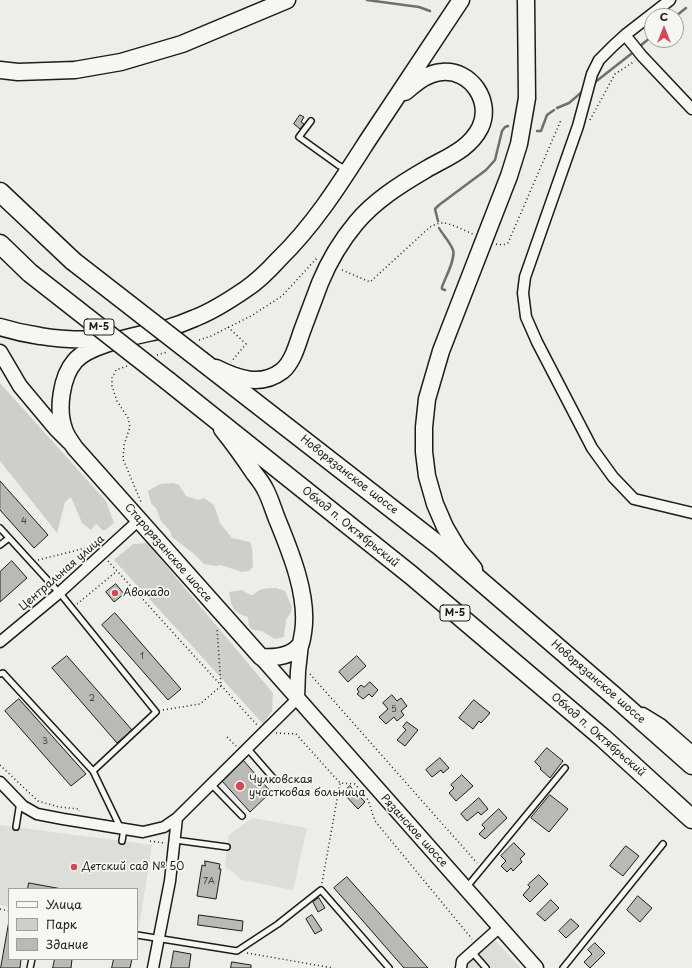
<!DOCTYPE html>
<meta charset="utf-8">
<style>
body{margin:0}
#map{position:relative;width:692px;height:968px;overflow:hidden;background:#edede9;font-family:"Playpen Sans",sans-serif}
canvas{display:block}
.legend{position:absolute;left:8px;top:888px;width:130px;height:72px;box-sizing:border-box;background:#f6f6f2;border:1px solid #9f9f9c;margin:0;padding:5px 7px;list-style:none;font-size:12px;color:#1c1c1c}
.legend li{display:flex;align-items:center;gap:8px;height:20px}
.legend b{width:20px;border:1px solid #9f9f9c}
.north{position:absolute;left:644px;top:8px;width:40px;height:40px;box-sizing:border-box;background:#f6f6f2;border:1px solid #9f9f9c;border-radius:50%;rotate:0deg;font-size:11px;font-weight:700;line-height:16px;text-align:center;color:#1c1c1c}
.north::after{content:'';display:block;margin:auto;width:14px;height:18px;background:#d1495b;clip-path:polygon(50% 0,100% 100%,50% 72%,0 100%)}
</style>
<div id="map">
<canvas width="692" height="968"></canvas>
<ul class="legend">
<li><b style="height:5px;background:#f6f6f2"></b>Улица</li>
<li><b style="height:11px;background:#cececb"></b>Парк</li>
<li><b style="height:11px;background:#b9b9b6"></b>Здание</li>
</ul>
<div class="north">С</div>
</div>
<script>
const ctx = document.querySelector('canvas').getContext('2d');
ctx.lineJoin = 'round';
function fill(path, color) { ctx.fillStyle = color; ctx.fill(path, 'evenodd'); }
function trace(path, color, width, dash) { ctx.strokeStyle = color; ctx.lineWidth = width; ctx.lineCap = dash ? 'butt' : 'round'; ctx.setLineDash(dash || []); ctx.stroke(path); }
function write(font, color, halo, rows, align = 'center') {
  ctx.font = font + ' "Playpen Sans",sans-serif'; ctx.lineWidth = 3.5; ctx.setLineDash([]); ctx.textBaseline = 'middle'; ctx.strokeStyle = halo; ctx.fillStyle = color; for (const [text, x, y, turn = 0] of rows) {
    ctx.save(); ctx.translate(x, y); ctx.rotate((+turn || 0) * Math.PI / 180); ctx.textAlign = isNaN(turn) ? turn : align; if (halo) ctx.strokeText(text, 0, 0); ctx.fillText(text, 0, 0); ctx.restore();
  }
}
fill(new Path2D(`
 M252,818l55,10 -14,62 -51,-10 -17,-14 2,-19 2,-12z
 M0,825l152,20 -13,83h-2v-39h-128v18l-9,-2z
 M494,939l27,29h-56l1,-6z`), '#ddddda');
fill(new Path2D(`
 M0,383l106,118 8,22 -10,8 -8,-7 -5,6 -9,-7 -11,-26 -6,5 -8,31 -57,-72z
 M173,483l6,2 7,11 12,4 6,-2 10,7 6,18 12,15 18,4 2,6 1,19 -4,4 -7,1 -21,-7 -5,1 -12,-2 -11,-11 -21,-16 -2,-6 -9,-10 -5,-13 -5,-5 -3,-12 12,-7z
 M147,543l126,150 -1,18 -9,13 -149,-164 19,-16z
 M276,588l9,3 7,16 -1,5 -5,8 -2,17 -9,2 -13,-8 -9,-1 -4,-4 -1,-9c-16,-5 -16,-9 -19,-25l13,-2c15,10 9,3 20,-1 4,-1 10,-1 14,-1z`), '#cececb');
trace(new Path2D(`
 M367,0l52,7 11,4
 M676,16l10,-8
 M639,47l13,-11
 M594,83l37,-29
 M557,108l12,-5 14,-12
 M537,131h4l6,-16 7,-5
 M438,221l-3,-12 4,-4 47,-35 9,-10 7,-29 3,-4 3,-1
 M439,228c4,7 11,14 14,22 3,9 -8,28 -11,37v2l3,1`), '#6f6f6d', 2.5);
const building = new Path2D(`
 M300,115l4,2 -3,5 3,2 -4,5 -6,-5z
 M0,481l48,54 -14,13 -34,-38z
 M12,561l15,17 -27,24v-30z
 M116,584l8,10 -10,8 -8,-10z
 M115,613l66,76 -13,11 -66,-75z
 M67,656l65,74 -15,13 -65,-75z
 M357,656l9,10 -18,16 -9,-10z
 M370,682l8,8 -6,7 -3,-3 -6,5 -6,-5 2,-2 -2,-3 4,-4 3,2z
 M392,695l5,6 4,-3 6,8 -6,5 3,4 -7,6 -3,-4 -8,7 -7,-7 9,-8 -5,-6z
 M19,699l67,75 -15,12 -66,-75z
 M474,700l16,13 -9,10 -2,-2 -6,8 -14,-11z
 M407,722l11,8 -13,16 -8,-6 9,-10 -3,-3z
 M547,748l16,13 -13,17 -10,-9 1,-1 -6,-6z
 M440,758l9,10 -6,5 -2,-3 -9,7 -6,-7z
 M243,760l28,32 -21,20 -28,-31z
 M462,775l11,11 -17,15 -7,-8 5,-5 -3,-3z
 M350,786l15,16 -7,7 -15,-16z
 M550,795l18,14 -19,23 -18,-14z
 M479,798l9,11 -7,6 -3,-3 -11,9 -6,-7z
 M499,809l8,9 -22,21 -6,-5 6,-6 -3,-3z
 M514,843l11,11 -5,5 2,3 -9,9 -2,-3 -4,4 -6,-6 5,-5 -5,-5z
 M626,846l13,10 -16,20 -13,-10z
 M205,861l15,3 -1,5h2l-5,30 -19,-3 5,-31 3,1z
 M539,875l9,9 -18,18 -7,-7 7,-8 -2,-2z
 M347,877l81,91h-24l-70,-80z
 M29,883l33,6h-34z
 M638,896l14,12 -12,14 -13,-12z
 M319,898l6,10 -7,4 -5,-10z
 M551,900l8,8 -14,13 -8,-7z
 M199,915l44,6 -1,10 -44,-6z
 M312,915l10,15 -7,4 -9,-15z
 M571,919l8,7 -13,12 -7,-7z
 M9,921v38h12l-1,9h-19z
 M595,943l10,10 -15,15 -6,-6 8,-8 -4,-4z
 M174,951l17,3 -2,14h-18z
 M55,959h17l-1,9h-18z
 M114,959h18l-2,9h-18z
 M232,962l19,3v3h-20z`);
fill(building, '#b9b9b6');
trace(building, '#1c1c1c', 1);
const lane = new Path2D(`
 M311,121l-12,16 39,28 9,5
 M0,528l63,69 93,115 -63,59 28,58
 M0,545l9,-7
 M0,674l3,-1 90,98
 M247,748l27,31
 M211,784l31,32
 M16,827l4,-25
 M175,840l52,7
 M122,841l2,-12
 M466,888l99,-120
 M137,935l100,16 41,-27 43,-34 68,78
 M472,952l14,16
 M30,968l2,-9
 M563,968l100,-124`);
const street = new Path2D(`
 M670,0l-45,35 -12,11 -14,14 -7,14 -14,52 -53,151 -2,16 3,24 11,25 55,106 21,29 21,22 58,14
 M625,35l17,21 50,53
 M0,642l59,-49 80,-73
 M643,713l18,11 31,27
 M0,782l23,24 14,8 26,5 80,13 21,-5 13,-9 120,-119
 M153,968l17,-87 7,-63
 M461,968l1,-7 38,-34`);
const secondary = new Path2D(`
 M0,352l20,34 36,43 13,13
 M261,657l275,311
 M297,699l1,-28 3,-27`);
const primary = new Path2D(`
 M0,70l18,2 57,-2 46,-8 61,-18 105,-44
 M0,327c13,4 26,7 40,9 22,4 46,4 69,3
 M216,368c22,11 45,19 66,3 11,-9 15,-26 20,-40 6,-16 12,-32 18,-48 9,-22 21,-42 36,-60 18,-22 45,-39 69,-53 20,-12 44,-20 55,-42 13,-26 -9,-59 -38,-56 -15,1 -26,11 -37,20
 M222,429c12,15 22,29 32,44 4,5 8,10 11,16 5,9 8,20 12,30 14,34 32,78 26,114 -1,4 -1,9 -3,12 -9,12 -25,13 -39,12l-186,-209c-4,-6 -9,-12 -11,-19 -7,-19 -3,-52 11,-68 15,-18 67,-26 90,-32 10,-3 21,-7 30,-11 18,-7 35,-18 51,-29 12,-8 23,-19 33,-30 36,-35 62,-77 89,-119 31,-46 62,-93 93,-140
 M474,569l-16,-20 -13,-22 -10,-23 -8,-28 -3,-24v-25l3,-28 14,-48 68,-175 10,-32 8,-46 -1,-98`);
const highway = new Path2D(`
 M0,192l73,69
 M0,244l30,29
 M203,362l238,185 173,149 78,69
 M168,381l243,194 192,163 89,81`);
trace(lane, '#1c1c1c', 8);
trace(street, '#1c1c1c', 13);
trace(secondary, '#1c1c1c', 17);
trace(primary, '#1c1c1c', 19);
trace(highway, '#1c1c1c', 21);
trace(new Path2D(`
 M590,120l25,-46 20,-13
 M496,244l7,1 5,-2 53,-123
 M342,270l28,12 60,-55c4,-2 8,-4 13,-4 8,0 22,8 30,11
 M228,327l18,17 -15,18
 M199,340l12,-4 40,-20 31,-20 35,-38
 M157,355l10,-3
 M127,366l-11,4 -4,8v8l5,15 11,17 2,9 -6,18 -1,14 18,43
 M38,560l56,-14 2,1
 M108,561l149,164
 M77,604l40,-33
 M310,674l167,189
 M163,710l37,-6 21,-18 -4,-57 1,-1
 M276,733l20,1 44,49 15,1 13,16 7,21 97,118
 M227,737l9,9
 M0,765l38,36 21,6 20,2v2
 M150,841l14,2
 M322,883l18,-100
 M0,909l9,2
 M247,953l86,15`), '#1c1c1c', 1.5, [1, 3]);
trace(lane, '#f6f6f2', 5);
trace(street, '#f6f6f2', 10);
trace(secondary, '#f6f6f2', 14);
trace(primary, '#f6f6f2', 16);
trace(highway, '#f6f6f2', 18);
const highwayBridge = new Path2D(`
 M73,261l130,101
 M30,273l138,108`);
trace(highwayBridge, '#1c1c1c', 21, []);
trace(highwayBridge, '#f6f6f2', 18);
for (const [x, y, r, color] of [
 [115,593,4,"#d1495b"],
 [240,786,5,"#d1495b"],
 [74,867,4,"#d1495b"]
]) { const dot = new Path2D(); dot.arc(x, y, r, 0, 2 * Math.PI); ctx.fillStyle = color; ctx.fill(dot); trace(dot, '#f6f6f2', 1.5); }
write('9px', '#434342', null, [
 ["4",24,522],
 ["1",142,657],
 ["2",92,699],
 ["5",394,710],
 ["3",45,742],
 ["7А",209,882]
]);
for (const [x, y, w] of [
 [99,327,30],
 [455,613,30]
]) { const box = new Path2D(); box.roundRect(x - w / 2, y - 8, w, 16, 3); ctx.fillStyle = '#f6f6f2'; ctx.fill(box); trace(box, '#1c1c1c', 1); }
write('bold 10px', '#1c1c1c', null, [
 ["М-5",99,327],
 ["М-5",455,613]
]);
write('11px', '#1c1c1c', '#f6f6f2', [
 ["Новорязанское шоссе",349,475,38],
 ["Обход п. Октябрьский",350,527,39],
 ["Старорязанское шоссе",168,553,49],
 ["Центральная улица",62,573,-41],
 ["Новорязанское шоссе",598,682,41],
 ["Обход п. Октябрьский",598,735,41],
 ["Рязанское шоссе",414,831,48]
]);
write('11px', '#1c1c1c', '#f6f6f2', [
 ["Авокадо",123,593],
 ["Чулковская",249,780],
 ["участковая больница",249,793],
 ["Детский сад № 50",82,867]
], 'left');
</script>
